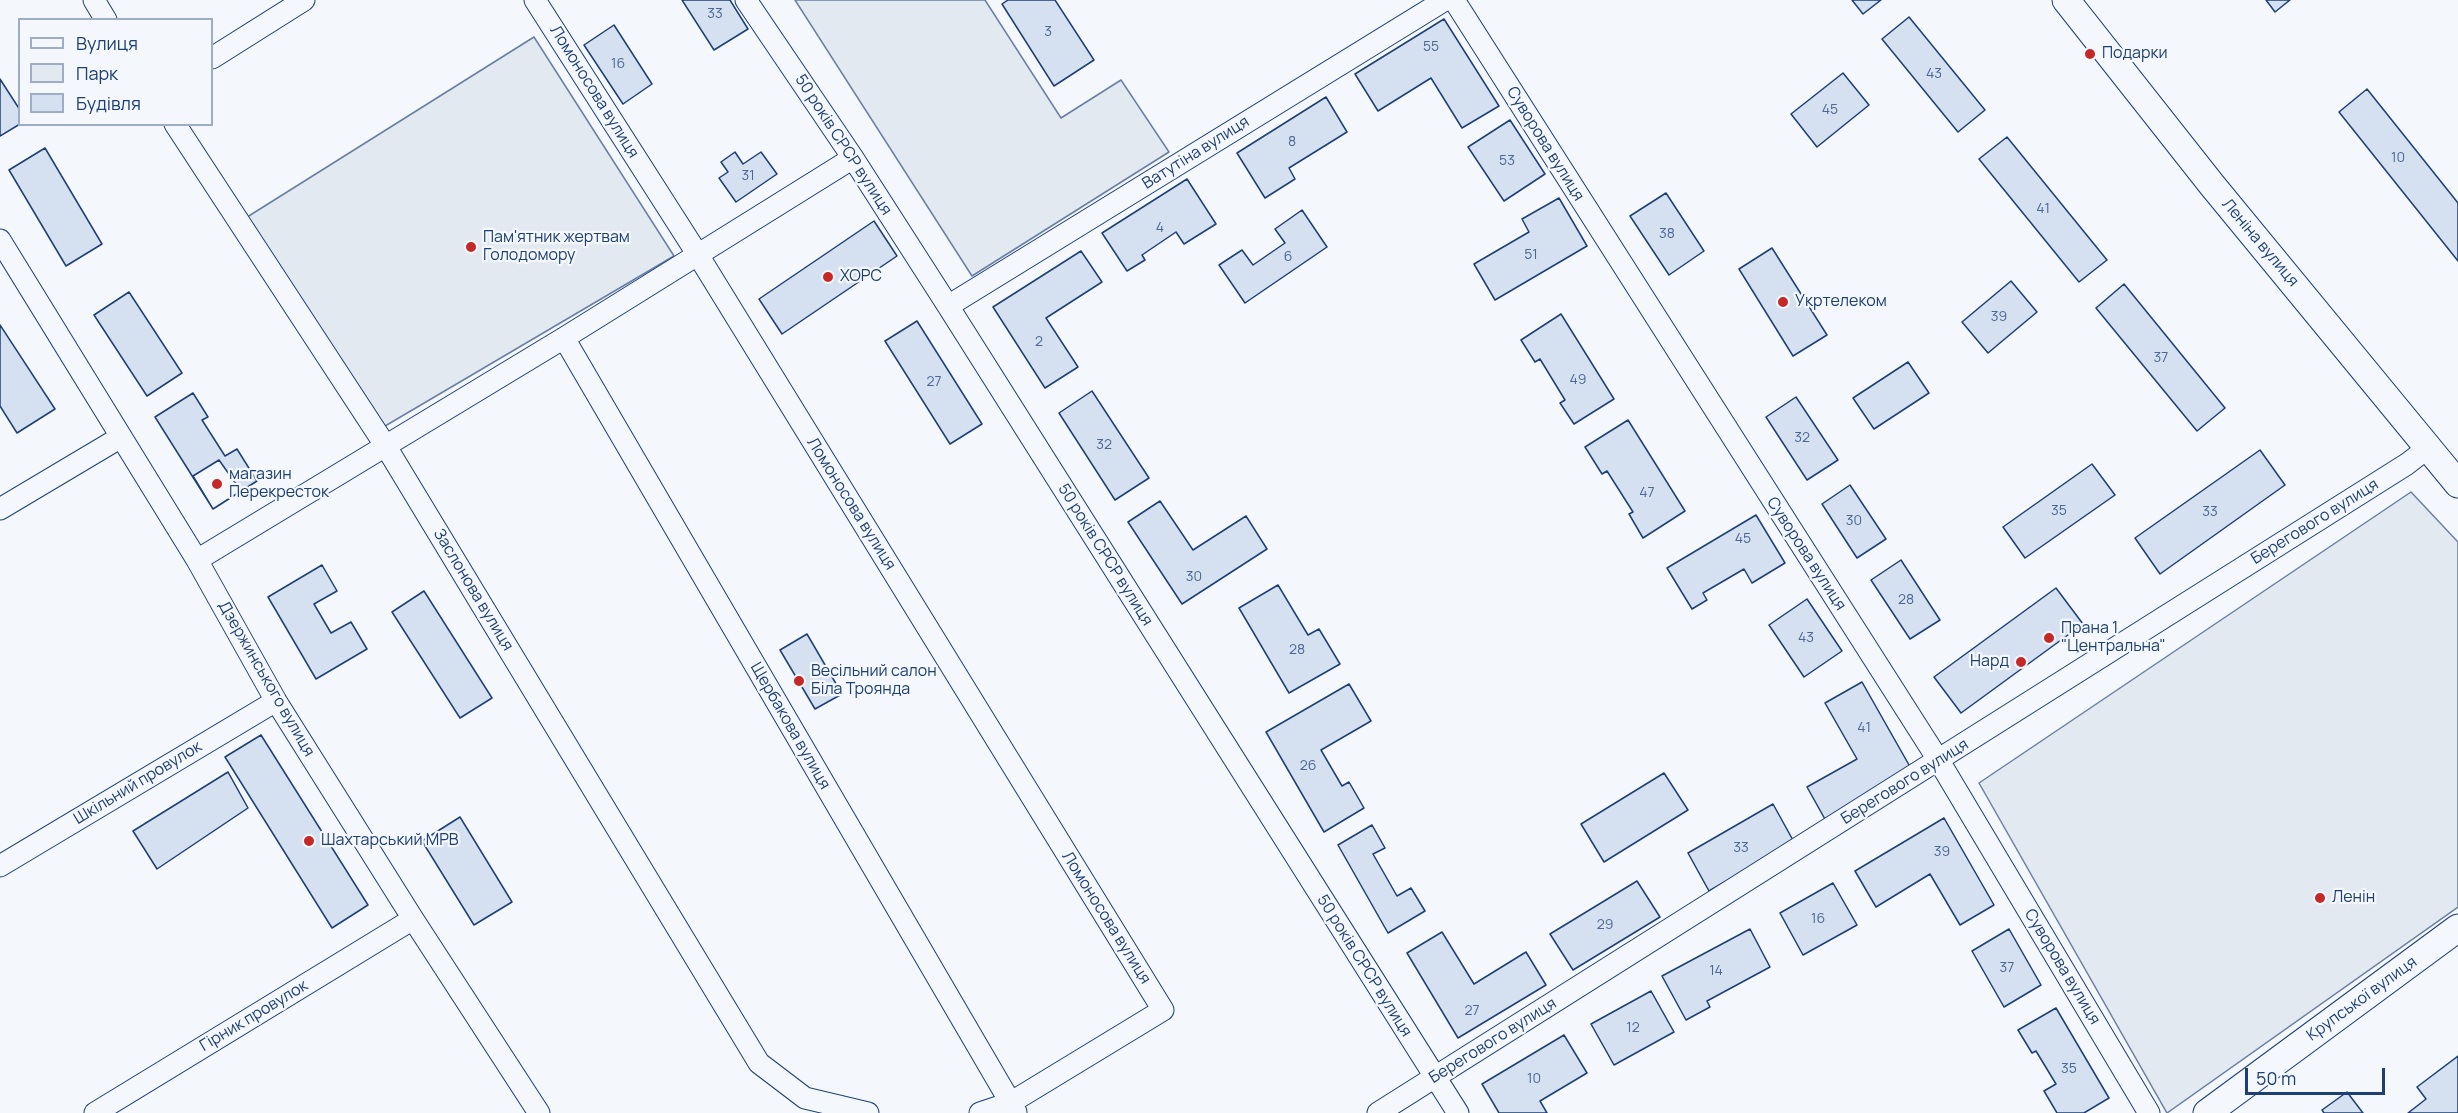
<!DOCTYPE html>
<meta charset="utf-8">
<style>
body{margin:0}
#map{position:relative;width:2458px;height:1113px;overflow:hidden;background:#f4f7fb;font-family:Manrope,sans-serif}
canvas{display:block}
.legend{position:absolute;left:18px;top:18px;width:195px;height:108px;box-sizing:border-box;background:#f4f7fb;border:2px solid #9eadc5;margin:0;padding:8px 10px;list-style:none;font-size:18px;color:#1d3f73}
.legend li{display:flex;align-items:center;gap:12px;height:30px}
.legend b{width:30px;border:2px solid #9eadc5}
.scale{position:absolute;left:2245px;top:1068px;width:140px;height:27px;box-sizing:border-box;border:3px solid #1d3f73;border-top:0;padding-left:8px;font-size:18px;line-height:21px;white-space:nowrap;color:#1d3f73;-webkit-text-stroke:4px #f4f7fb;paint-order:stroke}
</style>
<div id="map">
<canvas width="2458" height="1113"></canvas>
<ul class="legend">
<li><b style="height:8px;background:#f4f7fb"></b>Вулиця</li>
<li><b style="height:16px;background:#e3e9f0"></b>Парк</li>
<li><b style="height:16px;background:#d5e0f0"></b>Будівля</li>
</ul>
<div class="scale">50 m</div>
</div>
<script>
const ctx = document.querySelector('canvas').getContext('2d');
ctx.lineJoin = 'round';
function fill(path, color) { ctx.fillStyle = color; ctx.fill(path, 'evenodd'); }
function trace(path, color, width, dash) { ctx.strokeStyle = color; ctx.lineWidth = width; ctx.lineCap = dash ? 'butt' : 'round'; ctx.setLineDash(dash || []); ctx.stroke(path); }
function write(font, color, halo, rows, align = 'center') {
  ctx.font = font + ' Manrope,sans-serif'; ctx.lineWidth = 4.5; ctx.setLineDash([]); ctx.textBaseline = 'middle'; ctx.strokeStyle = halo; ctx.fillStyle = color; for (const [text, x, y, turn = 0] of rows) {
    ctx.save(); ctx.translate(x, y); ctx.rotate((+turn || 0) * Math.PI / 180); ctx.textAlign = isNaN(turn) ? turn : align; if (halo) ctx.strokeText(text, 0, 0); ctx.fillText(text, 0, 0); ctx.restore();
  }
}
const green = new Path2D(`
 M795,0h190l76,118 60,-38 48,72 -197,124z
 M534,37l140,219 -294,173 -136,-210z
 M2411,492l47,50v365l-291,206 -188,-330z`);
fill(green, '#e3e9f0');
trace(green, '#687fa3', 1.5);
const building = new Path2D(`
 M682,0h48l18,29 -34,21z
 M1008,0h47l39,60 -40,26 -52,-82z
 M1852,0h29l-18,14z
 M2266,0h24l-15,12z
 M1909,17l76,93 -27,22 -76,-93z
 M1444,19l55,87 -37,22 -31,-50 -53,33 -23,-37z
 M614,25l38,59 -29,20 -39,-59z
 M1843,73l26,32 -52,42 -26,-33z
 M0,79l20,31v14l-20,12z
 M2367,89l91,114v58l-119,-149z
 M1326,97l21,35 -58,36 6,11 -30,19 -28,-45z
 M1510,120l35,54 -41,27 -36,-54z
 M2007,137l100,123 -28,22 -100,-123z
 M45,148l57,96 -36,22 -57,-96z
 M735,152l8,12 18,-12 16,22 -41,28 -17,-24 9,-6 -7,-10z
 M1187,179l29,45 -32,20 -8,-12 -34,23 3,5 -18,11 -25,-38z
 M1666,193l38,58 -35,24 -39,-59z
 M1559,198l28,48 -92,54 -21,-36 55,-32 -7,-13z
 M1302,210l25,37 -82,56 -26,-38 23,-15 11,15 32,-22 -10,-14z
 M874,221l23,35 -115,78 -23,-35z
 M1772,248l55,87 -34,21 -54,-87z
 M1081,251l21,31 -56,36 32,49 -33,21 -52,-81z
 M2011,281l26,31 -49,41 -26,-31z
 M2124,284l101,124 -28,23 -101,-123z
 M129,292l53,81 -35,23 -53,-81z
 M1561,314l53,85 -40,25 -14,-21 5,-3 -25,-41 -5,3 -14,-22z
 M917,321l65,103 -32,20 -65,-103z
 M0,325l55,84 -38,24 -17,-27z
 M1908,362l21,31 -55,36 -21,-31z
 M1092,391l57,87 -34,22 -56,-87z
 M193,393l15,24 -6,3 23,36 12,-7 20,32 -44,28 -58,-92z
 M1796,397l42,63 -31,20 -41,-63z
 M1628,420l57,91 -42,27 -14,-24 4,-2 -26,-41 -5,3 -17,-27z
 M2260,450l25,35 -125,89 -25,-36z
 M219,460l22,31 -28,18 -20,-33z
 M2092,464l23,31 -90,63 -22,-31z
 M1850,485l36,54 -29,19 -35,-54z
 M1160,501l33,49 53,-34 21,33 -85,55 -54,-82z
 M1756,515l29,48 -33,20 -8,-14 -41,24 4,7 -15,9 -25,-41z
 M1901,560l39,60 -30,19 -39,-59z
 M322,565l15,26 -23,13 17,29 20,-11 16,27 -51,30 -48,-82z
 M1278,585l30,50 11,-6 21,35 -51,29 -50,-85z
 M2056,588l27,36 -122,89 -27,-36z
 M424,591l68,107 -32,20 -68,-106z
 M1807,599l35,52 -38,26 -35,-52z
 M807,634l35,60 -27,15 -35,-59z
 M1862,682l51,90 -87,49 -19,-34 50,-28 -32,-56z
 M1349,684l22,37 -50,29 21,36 7,-4 15,26 -40,24 -58,-100z
 M261,735l107,170 -36,23 -107,-171z
 M228,772l20,36 -91,61 -24,-38z
 M1664,773l24,37 -84,52 -23,-38z
 M1773,804l21,38 -85,49 -21,-38z
 M460,817l52,85 -38,23 -52,-84z
 M1944,818l50,87 -34,20 -30,-51 -54,33 -21,-36z
 M1372,825l13,23 -12,6 24,42 14,-8 14,23 -37,22 -50,-88z
 M1637,881l23,36 -87,53 -23,-36z
 M1833,883l24,42 -54,30 -23,-42z
 M1750,929l20,38 -63,34 3,6 -24,13 -24,-44z
 M2009,929l32,56 -37,22 -32,-56z
 M1442,932l32,52 52,-32 20,33 -88,53 -51,-85z
 M1651,991l23,41 -60,33 -23,-41z
 M2056,1008l53,90 -25,15h-27l-13,-22 12,-7 -20,-33 -4,2 -14,-23z
 M1564,1035l23,38 -47,28 7,12h-48l-17,-29z
 M2458,1056v57h-50l18,-14 -9,-12z
 M2347,1092l16,21h-39l-2,-3z`);
fill(building, '#d5e0f0');
trace(building, '#1d3f73', 1.5);
const minor = new Path2D(`
 M94,0l12,20
 M535,0l163,255 465,755 -153,93 -30,10
 M746,0l107,158 95,148 510,807
 M1454,0l485,761 210,352
 M212,58l92,-58
 M175,124l210,321 374,618 46,35 63,15
 M0,240l197,320 79,141 137,218 126,194
 M948,306l497,-306
 M564,338l452,774
 M0,509l121,-72
 M197,560l367,-222 289,-180
 M0,866l276,-165
 M95,1113l318,-194
 M1378,1113l1029,-649 22,-17`);
const major = new Path2D(`
 M2066,0l146,185 246,299
 M2207,1113l251,-185`);
trace(minor, '#1d3f73', 23);
trace(major, '#1d3f73', 29);
trace(minor, '#f4f7fb', 21);
trace(major, '#f4f7fb', 27);
for (const [x, y, r, color] of [
 [2090,54,6,"#c62828"],
 [471,247,6,"#c62828"],
 [828,277,6,"#c62828"],
 [1783,302,6,"#c62828"],
 [217,484,6,"#c62828"],
 [2049,638,6,"#c62828"],
 [2021,662,6,"#c62828"],
 [799,681,6,"#c62828"],
 [309,841,6,"#c62828"],
 [2320,898,6,"#c62828"]
]) { const dot = new Path2D(); dot.arc(x, y, r, 0, 2 * Math.PI); ctx.fillStyle = color; ctx.fill(dot); trace(dot, '#f4f7fb', 2); }
write('14px', '#4b6792', null, [
 ["33",715,14],
 ["3",1048,32],
 ["55",1431,47],
 ["16",618,64],
 ["43",1934,74],
 ["45",1830,110],
 ["8",1292,142],
 ["10",2398,158],
 ["53",1507,161],
 ["31",748,176],
 ["41",2043,209],
 ["4",1160,228],
 ["38",1667,234],
 ["51",1531,255],
 ["6",1288,257],
 ["39",1999,317],
 ["2",1039,342],
 ["37",2161,358],
 ["49",1578,380],
 ["27",934,382],
 ["32",1802,438],
 ["32",1104,445],
 ["47",1647,493],
 ["35",2059,511],
 ["33",2210,512],
 ["30",1854,521],
 ["45",1743,539],
 ["30",1194,577],
 ["28",1906,600],
 ["43",1806,638],
 ["28",1297,650],
 ["41",1864,728],
 ["26",1308,766],
 ["33",1741,848],
 ["39",1942,852],
 ["16",1818,919],
 ["29",1605,925],
 ["37",2007,968],
 ["14",1716,971],
 ["27",1472,1011],
 ["12",1633,1028],
 ["35",2069,1069],
 ["10",1534,1079]
]);
write('16px', '#1d3f73', '#f4f7fb', [
 ["Подарки",2102,54],
 ["Пам'ятник жертвам",483,238],
 ["Голодомору",483,256],
 ["ХОРС",840,277],
 ["Укртелеком",1795,302],
 ["магазин",229,475],
 ["Перекресток",229,493],
 ["Прана 1",2061,629],
 ["\"Центральна\"",2061,647],
 ["Нард",2009,662,"right"],
 ["Весільний салон",811,672],
 ["Біла Троянда",811,690],
 ["Шахтарський МРВ",321,841],
 ["Ленін",2332,898]
], 'left');
write('16px', '#1d3f73', '#f4f7fb', [
 ["Ломоносова вулиця",594,92,58],
 ["Суворова вулиця",1545,144,58],
 ["50 років СРСР вулиця",843,145,57],
 ["Ватутіна вулиця",1196,153,-32],
 ["Леніна вулиця",2260,243,50],
 ["Ломоносова вулиця",851,504,58],
 ["Берегового вулиця",2315,522,-32],
 ["Суворова вулиця",1806,554,57],
 ["50 років СРСР вулиця",1105,555,58],
 ["Заслонова вулиця",473,590,59],
 ["Дзержинського вулиця",266,679,60],
 ["Щербакова вулиця",790,726,60],
 ["Берегового вулиця",1905,782,-32],
 ["Шкільний провулок",138,783,-31],
 ["Ломоносова вулиця",1106,918,58],
 ["50 років СРСР вулиця",1364,966,58],
 ["Суворова вулиця",2062,967,59],
 ["Крупської вулиця",2362,999,-36],
 ["Гірник провулок",254,1016,-31],
 ["Берегового вулиця",1493,1041,-32]
]);
</script>
